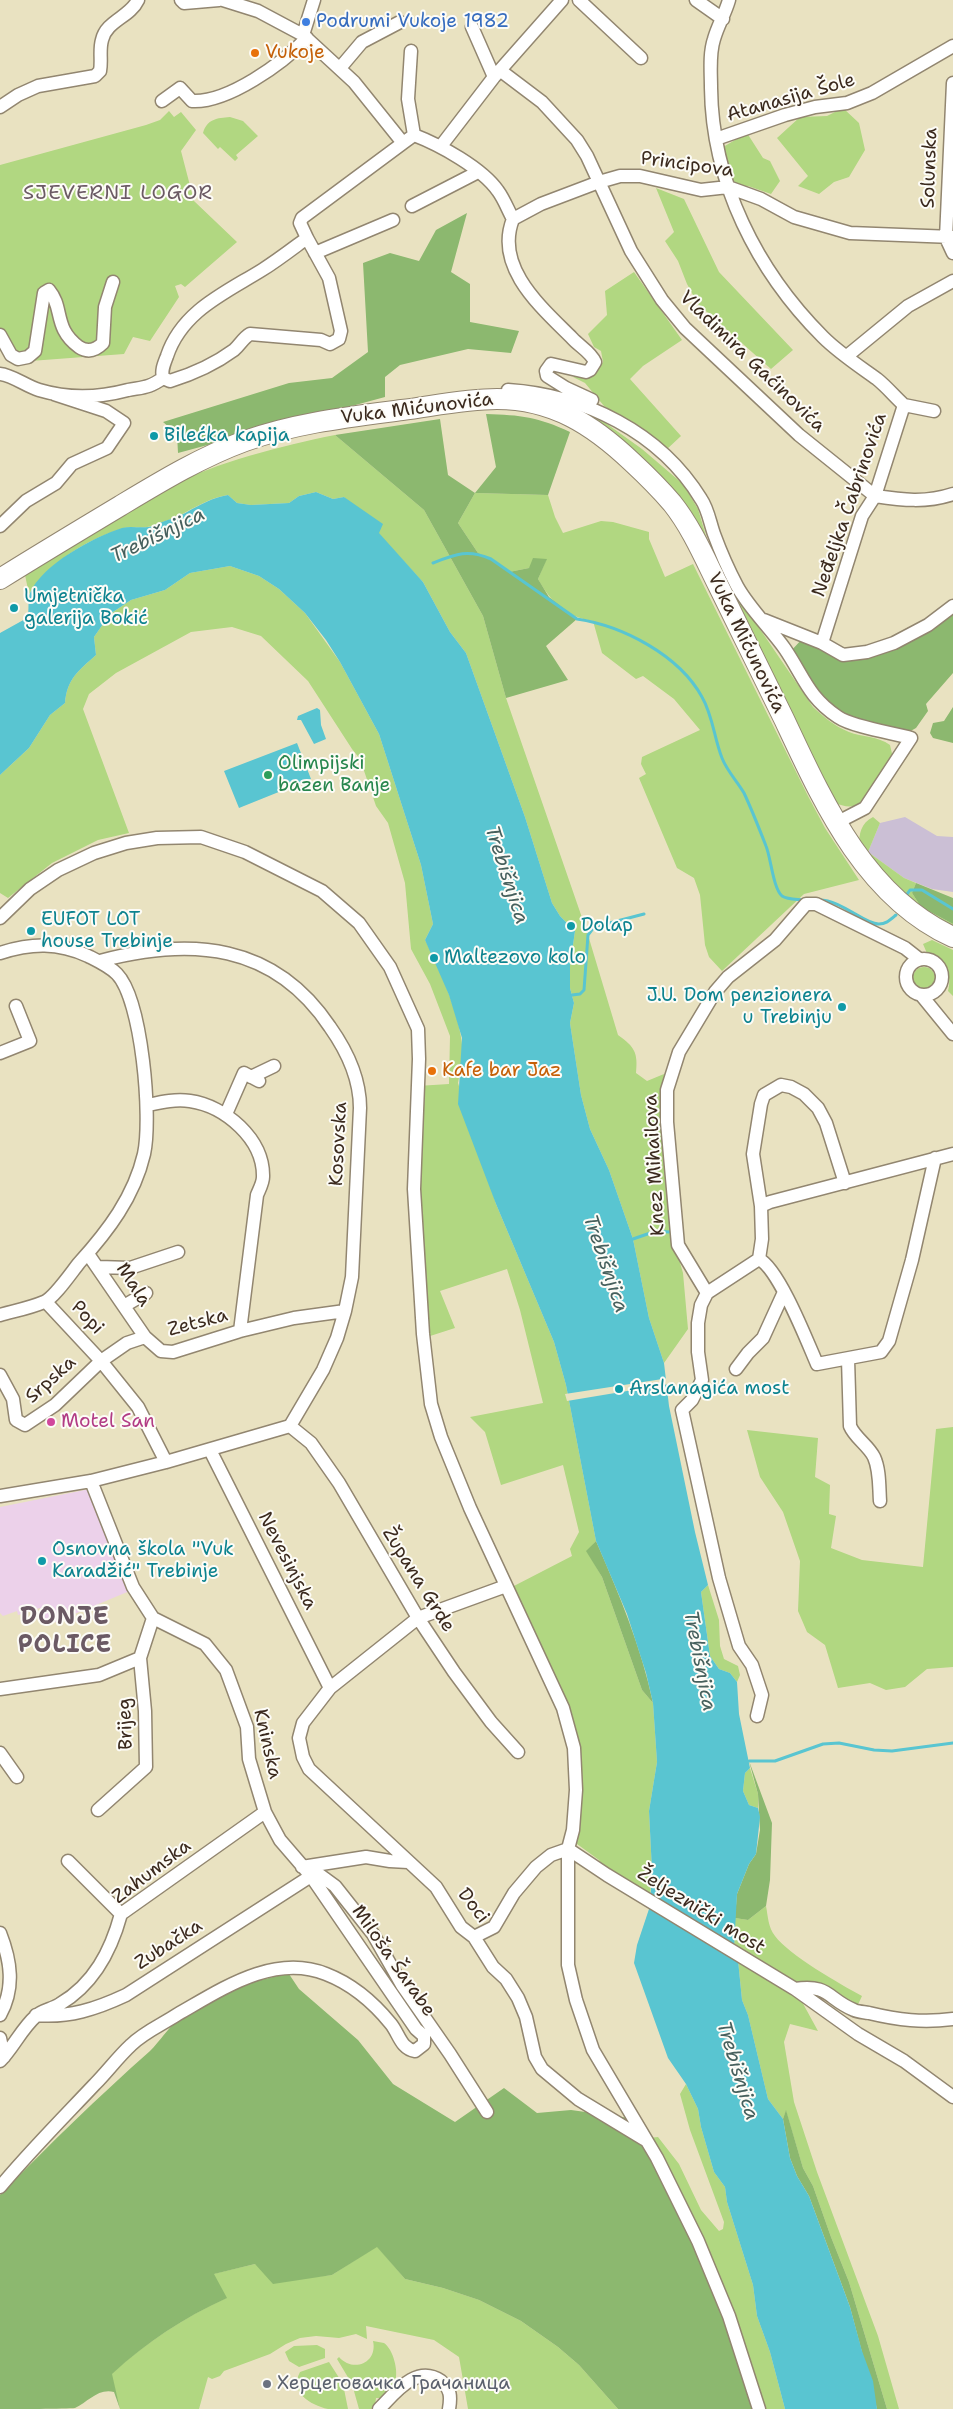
<!DOCTYPE html>
<meta charset="utf-8">
<style>
body{margin:0}
canvas{display:block;background:#e9e2c1}
</style>
<canvas width="953" height="2409"></canvas>
<script>
const ctx = document.querySelector('canvas').getContext('2d');
ctx.lineJoin = 'round';
function fill(path, color) { ctx.fillStyle = color; ctx.fill(path, 'evenodd'); }
function trace(path, color, width, dash) { ctx.strokeStyle = color; ctx.lineWidth = width; ctx.lineCap = dash ? 'butt' : 'round'; ctx.setLineDash(dash || []); ctx.stroke(path); }
function write(font, color, halo, rows, align = 'center') {
  ctx.font = font + ' "Shantell Sans",sans-serif'; ctx.lineWidth = 4; ctx.setLineDash([]); ctx.textBaseline = 'middle'; ctx.strokeStyle = halo; ctx.fillStyle = color; for (const [text, x, y, turn = 0] of rows) {
    ctx.save(); ctx.translate(x, y); ctx.rotate((+turn || 0) * Math.PI / 180); ctx.textAlign = isNaN(turn) ? turn : align; if (halo) ctx.strokeText(text, 0, 0); ctx.fillText(text, 0, 0); ctx.restore();
  }
}
fill(new Path2D(`
 M90,1489l42,101 -86,36 -6,-18 -22,7 -1,-4 -14,5 -3,-3v-106z`), '#ecd1ea');
fill(new Path2D(`
 M905,817l32,19 16,1v55l-21,-3 -28,-11 -36,-26 12,-29z`), '#cbbfd5');
fill(new Path2D(`
 M843,108l16,15 6,27 -16,27 -15,5 -15,12 -21,-8 10,-10 -31,-38 23,-21 27,-1z
 M169,111l5,6 7,-5 15,18 -15,21 13,50 43,41 -52,45 -4,-3 -6,2 4,11 -29,44 -17,-4 -9,17 -107,8 -17,-34v-163l146,-40 14,-5z
 M230,117l13,4 15,15 -22,19 2,3 -3,3 -15,-14 -2,2 -15,-16c4,-14 14,-15 27,-16z
 M747,133l16,25 7,3 10,20 -9,13 -23,-8 -3,3 -19,-13 -8,-26z
 M656,188l28,11 35,73 74,78 -22,19 -73,-65 -11,-20 -9,-23 -13,-20 9,-9z
 M634,272l48,68 -39,26 -13,13 51,57 -16,15 -29,-25 -32,-20 -19,-23 -12,-6c12,-4 23,-4 30,-15l-2,-11 -7,-4 -6,-13 19,-19 -2,-24z
 M584,416l16,3 42,30 41,35 15,25 11,37 10,23 94,138c11,10 21,19 36,25 13,5 29,4 41,13l3,13c-14,25 -25,61 -60,44l-119,-236z
 M335,435l89,75 59,106 23,82 82,237 30,100c17,12 20,18 18,38l11,8 17,-7 -2,33 12,135 9,31 5,56 -24,34 -15,-45 -16,-79 -24,-69 -19,-41 -9,-34 -11,-72 4,-20 -4,-15v-22l5,-35 -15,-15 -8,-13 -27,-86 -59,-164 -16,-21 -27,-50 -79,-85 -11,2 -17,-7 -17,4 -10,7 -38,2 -14,-2 -9,-8c-17,3 -27,9 -42,17 -9,6 -22,9 -32,13 -11,5 -22,0 -33,4 -36,11 -71,34 -92,65l-4,-19c47,-29 95,-63 143,-88 49,-25 113,-41 167,-52z
 M475,493l73,2 7,22 8,16 38,-12 12,1 36,10v7l16,38 28,-13 115,232 17,32 34,52 -55,14 -82,77 -13,-14 -4,-12 -5,-50 -6,-17 -17,-10 -38,-90 7,-4 -5,-10 1,-7 58,-27 -26,-31 -31,-23 -7,3 -34,-26 -9,-32c-27,-4 -42,-19 -55,-42l8,-19 -17,8 -20,4 -18,-13 -13,-6 -20,-30z
 M230,566l29,10 20,13 26,24 35,49 39,72 42,131 12,59 -8,16c13,24 32,70 36,97 3,15 0,32 -3,46l38,121 58,138 12,43 30,156 -9,10 15,26 40,113 11,13 4,59 -8,49 3,60 -2,26 -48,-31 -3,-6 -22,-16 1,-96 -4,-26 -62,-135 60,-31 -2,-7 9,-17 -16,-67 -62,20 -16,-53 -15,-15 73,-14 -23,-93 -13,-41 -67,22 15,37 -28,9 -13,-148 3,-103 32,-2 1,-48 -20,-52 -19,-35 -6,-66 -17,-60 -12,-17 -16,-47 -8,-10 -44,-68 -47,-45 -29,-9 -41,5 -75,41 -27,21 -6,15 46,124 -31,7 -46,23 -44,35 -8,-5v-118l29,-27 21,-33 15,-12c2,-24 13,-32 31,-48l-2,-18 16,-23 21,-14 34,-10 25,-17z
 M873,817l7,6 -12,29 36,26 12,5 -4,10 9,14 32,17v8l-27,-13 -67,-73c0,-13 2,-23 14,-29z
 M932,940l21,10v46l-5,-5c5,-18 -4,-24 -17,-33 -4,-3 -6,-10 -8,-14z
 M913 978a11 11 0 1 1 22 0a11 11 0 1 1-22 0Z
 M953,1427v240l-26,2 -22,18 -19,3 -16,-7 -32,5 -13,-43 -18,-13 -9,-21 2,-50 -17,-49 -23,-35 -13,-47 71,8 -3,39 15,8 -1,29 7,2 -5,32 31,12 61,7 13,-138z
 M708,1585l11,35 1,26 4,13 14,7 2,9 -3,7 -7,-9 -11,-4 -9,-13 -9,-64z
 M750,1768l8,26v14l-9,-3 -6,-14 2,-18z
 M766,1906c2,10 2,21 9,30 14,19 65,48 87,60l-7,15 -30,-21 -30,-1 23,42 -28,-7 -6,18 10,60 23,70 61,164 21,73h-12l-38,-127 -18,-45 -18,-51 -10,-18 -17,-57 -3,8 -15,-20 -20,-84 -6,-15 -4,-40 -4,-11 1,-31 13,2z
 M686,2084l12,25 3,18 13,45 11,15 2,15 26,83 4,31 13,36 15,57h-23l-113,-271 9,-1 21,27 22,46 18,21 4,-2 1,-7 -34,-92 -10,-36z
 M377,2246l28,33 38,9 36,12 42,21 37,26 21,18 39,44h-150l-9,-52 -25,-17 -68,-14 1,13 -11,-5 -17,4 -23,-2 -16,2 -14,6 -16,10 -46,17 -4,5 -8,3 -4,-2 -9,32h-79l-9,-35c36,-32 72,-56 115,-76l-13,-24 42,-10 48,14 29,-3z
 M373,2341l11,2c9,6 15,28 11,39 -2,6 -8,12 -12,16h-7l-1,8 -4,3h-12l-7,-25 -15,-25 2,-2c14,16 39,6 34,-16z
 M317,2345l8,4v9l-26,9 -10,-6 -4,-9 9,-6z
 M329,2362l14,22 5,25c-6,0 -14,0 -20,0 -18,-4 -39,-17 -28,-37z`), '#b1d781');
fill(new Path2D(`
 M467,213l-16,59 19,12v38l49,9 -8,22 -43,-4 -68,16 -15,12v20l-207,56 -1,-19 -14,-12 126,-39 43,-5 36,-26 -5,-89 27,-10 29,8 17,-31z
 M486,414c35,1 52,3 84,18l-22,63 -73,-2 -17,30 20,30 13,6 18,13 20,-4 4,-10 14,1 -9,20 11,18 28,22 -31,27 22,34 -62,18 -23,-82 -59,-106 -89,-75 105,-16 8,56 27,18 21,-26z
 M953,610v63l-27,31 2,7 -12,17 -9,5 -50,-12 -33,-18 -34,-51 13,-14 18,8 47,7z
 M953,707v36l-20,-5 -3,-5 3,-10 11,-2z
 M916,883l37,15v26l-32,-17 -9,-14z
 M596,1541c23,53 45,105 57,162l-11,-13 -40,-113 -16,-26z
 M749,1761l23,62 -2,57 -4,26 -18,14 -13,-2 2,-24 12,-30 7,-10 4,-24 -2,-36z
 M289,1974l10,15 59,51 35,44 62,38 49,-34 33,25 34,-3 58,8 24,40 73,158 29,93h-137l-39,-44 -21,-18 -37,-26 -42,-21 -36,-12 -38,-9 -28,-32 -45,28 -59,9 -18,-20 -41,10 13,24c-44,20 -80,44 -115,76l8,35 -6,-17c-16,-4 -26,10 -39,16 -8,1 -62,1 -75,1v-214c49,-50 98,-98 150,-144 10,-10 18,-23 28,-31 30,-23 75,-41 111,-46z
 M786,2110l17,58 10,18 18,51 18,45 38,127h-10l-27,-102 -41,-111 -12,-20 -7,-18 -7,-39z`), '#8cb86f');
fill(new Path2D(`
 M316,492l17,7 11,-2 39,27 -4,9 44,49 27,50 16,21 59,164 27,86 8,13 15,15 -5,35v22l4,15 -4,20 11,72 9,34 19,41 24,69 16,79 15,45 5,43 26,126 13,53 -7,7 9,64 9,13 11,4 7,9 2,32 11,54 -5,5 -2,18 6,14 9,3 2,9 -4,37 -7,10 -12,30 -3,55 4,11 4,40 6,15 20,84 15,20 7,39 7,18 12,20 41,111 12,44 11,30 4,28h-92l-15,-57 -13,-36 -4,-31 -26,-83 -2,-15 -11,-15 -13,-45 -3,-18 -12,-25 -18,-26 -34,-95 3,-18 13,-39 2,-35 -3,-60 8,-49 -4,-59 -7,-30 -19,-59 -31,-73 -30,-156 -12,-43 -58,-138 -38,-100 4,-66 -13,-43 -24,-55 8,-16 -12,-59 -42,-131 -39,-72 -14,-22 -21,-27 -26,-24 -20,-13 -29,-10 -40,7 -25,17 -34,10 -21,14 -16,23 2,18c-18,16 -29,24 -31,48l-15,12 -21,33 -29,27v-142l27,-15c3,-8 0,-18 3,-25 12,-28 63,-56 92,-65 11,-3 22,2 33,-3 10,-5 22,-7 32,-13 14,-8 25,-14 41,-17l9,8 14,2 38,-2 10,-7z
 M317,708l3,2 1,15 5,14 -12,5 -13,-24h-4l1,-4z
 M297,743l14,36 -72,29 -15,-37z`), '#59c5d1');
fill(new Path2D(`
 M669,1378v6l-102,17 -2,-7z`), '#e9e2c1');
trace(new Path2D(`
 M433,563c23,-9 35,-14 58,-4l86,60c46,7 102,36 125,78 11,19 12,41 20,61 5,13 15,23 22,35 8,17 15,35 22,53 5,12 7,42 16,50 6,4 16,3 22,4
 M905,897l5,-7h12l31,19
 M818,900c23,-1 47,25 61,24 7,0 11,-4 17,-9
 M572,995l8,-1 4,-4 4,-55 6,-8 50,-13
 M633,1239l23,-8 13,1
 M749,1761h26l48,-17 16,-1 35,7 18,1 61,-8`), '#59c5d1', 3);
const street = new Path2D(`
 M181,0l3,3 35,-3
 M223,0l35,11 45,24
 M314,0l-11,35 51,47 49,61 11,-8c26,10 68,33 84,56 6,8 10,19 15,28 -19,48 28,88 59,119 7,8 19,14 23,24l-5,8 -4,2 -35,-8 -5,7 1,5 19,12 26,12
 M579,0l62,58
 M696,0l27,19
 M729,0c-4,14 -11,25 -15,39 -5,15 -3,33 -3,49 1,94 46,183 112,249 16,16 36,29 54,42 10,8 18,18 27,26
 M472,27l22,50
 M411,51l-3,48 6,36
 M340,68l22,-26 38,-20
 M501,71l41,31 35,38 10,16 44,95 31,49 23,28 114,107 76,61
 M953,83l-7,155 7,15
 M162,101l18,-13 12,13c36,2 91,-38 115,-63
 M0,107l18,-12 20,-9 57,-10 5,-5c2,-10 -1,-21 2,-31 4,-19 28,-23 36,-40
 M716,139l69,-24 30,-8 32,-4 25,-10 81,-47
 M441,146l53,-69 68,-77
 M412,206l66,-34
 M513,219l28,-15 58,-22 21,-6h20l61,14 27,-3 33,12 33,18 56,16 103,4
 M307,238l22,40 12,53 -2,8 -9,5 -9,-4 -71,-6c-7,4 -10,11 -16,16 -19,14 -41,24 -64,31l-7,-3c-2,-8 1,-14 4,-22 15,-45 58,-63 95,-86 16,-10 30,-21 45,-32l-7,-15 2,-5 101,-75
 M315,253l78,-33
 M0,335l11,20 7,4 10,-2 7,-6 9,-58 5,-3c15,18 4,38 30,57 9,6 17,3 24,-4l2,-36 8,-25
 M847,356l61,-50 45,-25
 M0,374c12,1 26,12 39,16 30,9 59,8 89,0 16,-3 21,-2 35,-12
 M508,390c76,5 152,42 193,109 7,10 9,24 13,35 7,19 14,35 23,52 12,22 34,43 48,63 19,28 23,48 53,68 15,10 55,16 73,21l-46,70 -29,15
 M904,405l30,6
 M875,496c27,4 51,7 78,-2
 M0,526l26,-25 30,-18 16,-19 35,-16 17,-25 -18,-12 -52,-17
 M764,620l58,23 21,12 24,-3 27,-9 34,-18 25,-19
 M822,643l40,-127 13,-20 29,-91
 M0,918l30,-29 28,-19 36,-17 32,-10 31,-5 44,-1 44,15 77,39 37,32 31,44 28,62 1,30 -5,130 9,145 8,70 10,33 29,71 93,200 11,40 2,42 -3,40 -5,19v116l8,35 17,50 64,108 41,83 31,75 30,93
 M0,953c31,-10 58,-11 88,3 10,5 21,10 29,18 25,26 35,144 27,180 -10,43 -36,77 -65,109 -8,10 -25,35 -35,39 -14,6 -30,9 -44,13
 M906 977a18 18 0 1 1 36 0a18 18 0 1 1-36 0Z
 M100,961c91,-24 174,-18 230,66 17,24 30,52 30,81l-8,169 -7,34 -8,27 -14,32 -33,56
 M922,996l31,38
 M0,1053l30,-12 -14,-35
 M251,1077l23,-11
 M148,1105c14,-3 27,-6 42,-4 35,5 74,38 73,76 0,6 -4,13 -6,18l-17,136
 M226,1114l18,-41 15,8
 M761,1206l-8,-52 8,-50 3,-9 17,-10 10,2 13,7 14,14 8,15 19,60
 M88,1254l57,83
 M759,1259c20,10 48,82 58,105l64,-12 8,-11 23,-81 23,-102
 M99,1267l31,1 48,-16
 M707,1293l-29,-48 -11,-123v-32l12,-38 36,-60 13,-15 47,-37 31,-36h10l89,44 14,11
 M124,1306l22,-13
 M848,1359l2,67c5,12 18,19 24,31 6,13 5,30 6,44
 M736,1369l12,-16 15,-15 21,-46
 M0,1375l13,24 3,21 9,5 30,-20 46,-44 -55,-59
 M290,1426l21,17 28,40 79,135 36,54 37,50 27,30
 M210,1450l120,238
 M166,1462l-28,-55 -37,-46 26,-18 18,-6 16,14 12,1 67,-21 54,-13 51,-7
 M0,1496l91,-15 75,-19 124,-36
 M506,1586l-88,32 -88,70 -27,35 -4,15 4,19 6,12 127,118 25,40 13,10 19,30 13,12 12,19 8,19 9,40 7,12 36,30 66,40
 M0,1689l99,-14 41,-17
 M757,1716l5,-21 -10,-30 -13,-19 -20,-68 -37,-168 10,-10 10,-20 -4,-28v-29l3,-18 6,-12 52,-34 3,-20 -1,-33 9,-4 183,-48
 M0,1753l17,24
 M98,1810l48,-43 -1,-56 -5,-53 13,-40
 M68,1861l53,53
 M302,1867l64,-10 24,4 18,1
 M0,1933c11,28 15,55 0,82
 M474,1937l20,-10 20,-34 22,-26 15,-12 17,-6 39,26 188,114 63,45 46,27 49,36
 M795,1989c35,-5 32,10 59,21 4,2 10,2 15,3 29,7 54,10 84,6
 M36,2015c33,3 60,-6 90,-20l185,-119 9,-1 15,11 38,48 29,51 48,69 37,58
 M0,2038l4,19
 M0,2061c13,-13 22,-33 36,-45 6,-6 17,-7 24,-12 34,-20 51,-53 61,-90l144,-102
 M0,2187c30,-36 63,-69 95,-103 12,-12 23,-27 36,-39 13,-13 32,-21 47,-31 44,-25 96,-61 148,-40 26,10 48,29 65,50 8,10 10,25 24,27l9,-7v-8l-8,-7 -105,-153 -31,-36 -15,-28 -16,-53 -2,-32 -21,-57 -21,-26 -52,-26 -20,-31 -42,-106
 M379,2409c16,-16 37,-45 62,-28 10,8 10,16 8,28`);
const primary = new Path2D(`
 M0,579c40,-25 80,-49 120,-73 40,-24 81,-49 125,-65 50,-18 104,-24 157,-31 31,-4 63,-11 95,-11 56,0 96,26 135,63 14,13 28,27 40,41 20,25 33,56 47,84 22,44 43,88 65,132 39,83 81,178 169,218`);
trace(street, '#928670', 15);
trace(primary, '#928670', 22);
trace(street, '#fff', 12);
trace(primary, '#fff', 20);
for (const [x, y, r, color] of [
 [306,22,5,"#3f7fe0"],
 [255,53,5,"#e8710a"],
 [154,436,5,"#0f9aa8"],
 [14,608,5,"#0f9aa8"],
 [268,775,5,"#2e9e5b"],
 [571,926,5,"#0f9aa8"],
 [31,931,5,"#0f9aa8"],
 [434,958,5,"#0f9aa8"],
 [842,1007,5,"#0f9aa8"],
 [432,1071,5,"#e8710a"],
 [619,1389,5,"#0f9aa8"],
 [51,1422,5,"#d1479c"],
 [42,1561,5,"#0f9aa8"],
 [267,2384,5,"#6b7280"]
]) { const dot = new Path2D(); dot.arc(x, y, r, 0, 2 * Math.PI); ctx.fillStyle = color; ctx.fill(dot); trace(dot, '#fdfcf7', 2); }
write('19px', '#366cbe', '#fdfcf7', [
 ["Podrumi Vukoje 1982",316,22]
], 'left');
write('19px', '#c56008', '#fdfcf7', [
 ["Vukoje",265,53],
 ["Kafe bar Jaz",442,1071]
], 'left');
write('19px', '#3b2a1e', '#fdfcf7', [
 ["Atanasija Šole",791,98,-16],
 ["Principova",687,165,8],
 ["Solunska",930,168,-88],
 ["Vladimira Gaćinovića",752,362,44],
 ["Vuka Mićunovića",417,409,-7],
 ["Neđeljka Čabrinovića",850,505,-71],
 ["Vuka Mićunovića",746,643,64],
 ["Kosovska",339,1144,-87],
 ["Knez Mihailova",655,1165,-93],
 ["Mala",133,1285,57],
 ["Popi",87,1318,47],
 ["Zetska",198,1323,-15],
 ["Srpska",51,1380,-42],
 ["Nevesinjska",287,1561,63],
 ["Župana Grde",418,1580,58],
 ["Brijeg",126,1724,-92],
 ["Kninska",267,1744,77],
 ["Zahumska",152,1872,-37],
 ["Doci",473,1906,52],
 ["Željeznički most",701,1911,32],
 ["Zubačka",169,1945,-33],
 ["Miloša Šarabe",393,1961,55]
]);
write('19px', '#0d838f', '#fdfcf7', [
 ["Bilećka kapija",164,436],
 ["Umjetnička",24,597],
 ["galerija Bokić",24,619],
 ["EUFOT LOT",41,920],
 ["house Trebinje",41,942],
 ["Dolap",581,926],
 ["Maltezovo kolo",444,958],
 ["J.U. Dom penzionera",832,996,"right"],
 ["u Trebinju",832,1018,"right"],
 ["Arslanagića most",629,1389],
 ["Osnovna škola \"Vuk",52,1550],
 ["Karadžić\" Trebinje",52,1572]
], 'left');
write('19px', '#27864d', '#fdfcf7', [
 ["Olimpijski",278,764],
 ["bazen Banje",278,786]
], 'left');
write('19px', '#b23c85', '#fdfcf7', [
 ["Motel San",61,1422]
], 'left');
write('19px', '#5b616d', '#fdfcf7', [
 ["Херцеговачка Грачаница",277,2384]
], 'left');
ctx.letterSpacing = '1px';
write('20px', '#6b5a64', '#fdfcf7', [
 ["SJEVERNI LOGOR",118,194]
]);
ctx.letterSpacing = '0px';
write('italic 20px', '#46605d', '#fdfcf7', [
 ["Trebišnjica",158,536,-26],
 ["Trebišnjica",506,875,72],
 ["Trebišnjica",605,1264,71],
 ["Trebišnjica",699,1661,79],
 ["Trebišnjica",737,2071,73]
]);
ctx.letterSpacing = '1px';
write('bold 24px', '#6b5a64', '#fdfcf7', [
 ["DONJE",65,1618],
 ["POLICE",65,1646]
]);
ctx.letterSpacing = '0px';
</script>
